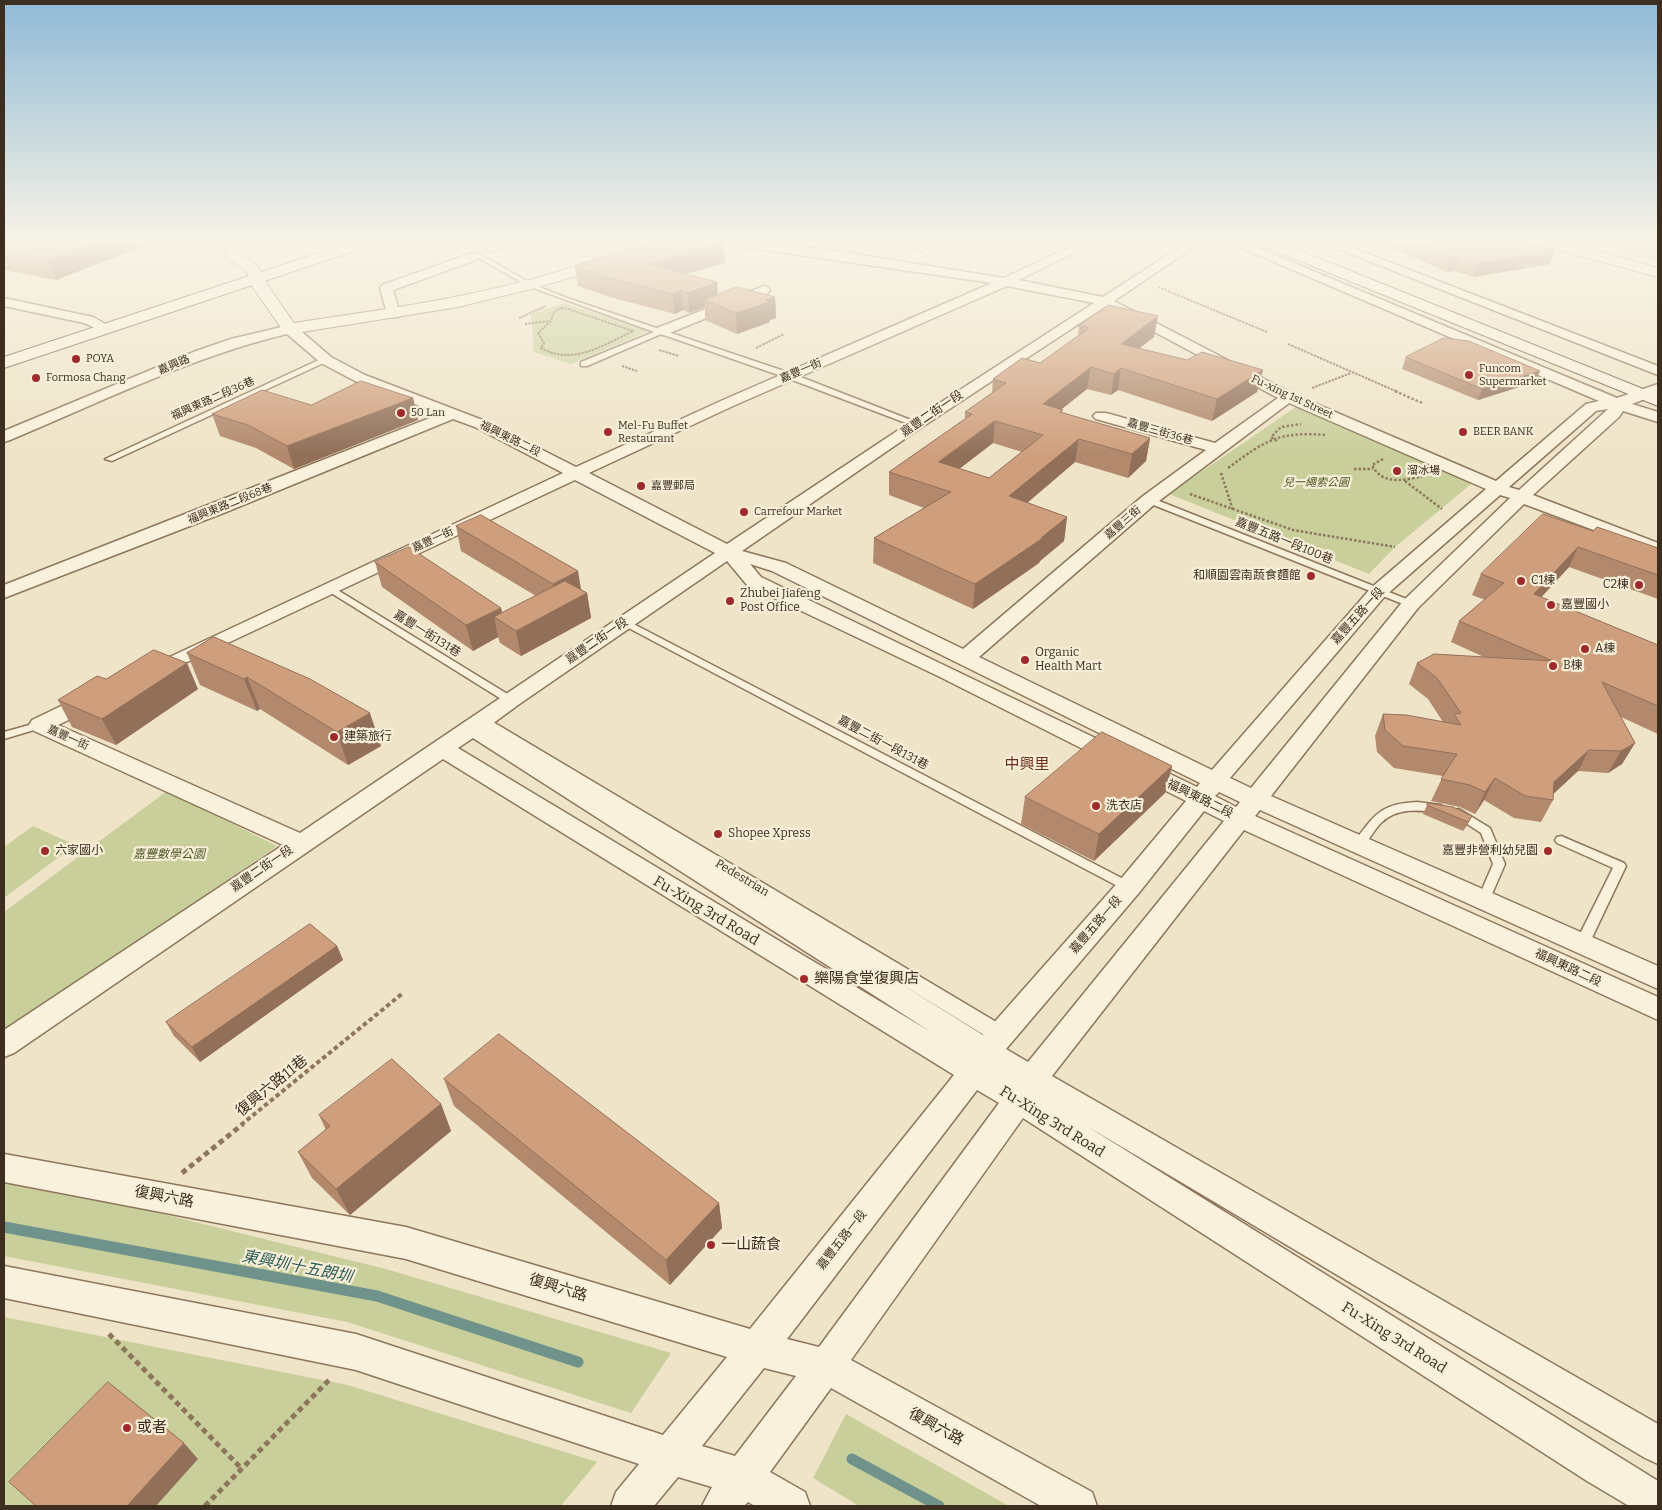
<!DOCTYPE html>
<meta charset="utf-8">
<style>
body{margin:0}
#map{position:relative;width:1662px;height:1510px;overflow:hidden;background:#f0e4c8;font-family:Bitter,serif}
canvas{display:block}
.frame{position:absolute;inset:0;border:5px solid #3d2e20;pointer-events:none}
</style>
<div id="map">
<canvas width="1662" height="1510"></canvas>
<div class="frame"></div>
</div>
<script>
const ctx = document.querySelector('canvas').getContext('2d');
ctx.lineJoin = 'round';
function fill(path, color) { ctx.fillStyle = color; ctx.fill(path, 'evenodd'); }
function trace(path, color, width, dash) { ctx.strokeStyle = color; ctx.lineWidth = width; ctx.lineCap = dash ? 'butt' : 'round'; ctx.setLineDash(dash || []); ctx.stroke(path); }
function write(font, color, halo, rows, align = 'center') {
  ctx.font = font + ' Bitter,"Noto Sans TC",serif'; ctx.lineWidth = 4.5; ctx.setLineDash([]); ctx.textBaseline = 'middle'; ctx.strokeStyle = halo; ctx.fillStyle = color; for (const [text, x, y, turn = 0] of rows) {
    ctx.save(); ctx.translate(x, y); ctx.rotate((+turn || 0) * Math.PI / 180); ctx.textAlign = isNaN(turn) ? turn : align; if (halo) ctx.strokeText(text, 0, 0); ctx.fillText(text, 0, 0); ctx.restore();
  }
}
fill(new Path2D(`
 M1580,243h78v21l-4,-1z`), '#e6deb5');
fill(new Path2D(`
 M564,303l85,28 -78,33 -37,-12 -3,-38z
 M1297,406l179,74 -81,67 -26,27 -200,-80z
 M167,791l110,55 -273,187v-121z
 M33,826l42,19 -71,53v-51z
 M4,1175l382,94 285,84 -40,60 -284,-91 -343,-66z
 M4,1317l344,68 249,77 -36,44h-557z
 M846,1414l163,92h-150l-46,-28z`), '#c9cf9b');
fill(new Path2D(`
 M1598,243h60v17z`), '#bfc49a');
trace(new Path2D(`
 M4,1227l373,69 201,66
 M852,1459l87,47`), '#6f938a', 11);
const service = new Path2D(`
 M503,243h9l-20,8 -5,-1z
 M858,243h8l-28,13 -5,-1z
 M930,243h8l-17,8 -5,-1z
 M475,254h4l53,30 35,14 226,76 128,50 -7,2 -127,-48 -126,-44 -74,32h-6v-4l73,-30 -126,-46 -53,-30z
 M323,358l7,2 -218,101 -7,-2z
 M1149,497l265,105 2,2 -5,3 -3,-1 -262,-104 -1,-2z
 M331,586l183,112 1,2 -5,3 -4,-1 -178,-111v-4z
 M624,619l509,265 2,3 -2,3h-8l-504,-266 -2,-2z
 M40,722l4,1 1,2 -1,2 -40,12v-7z
 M1417,802l24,3 6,4 -6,4c-20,-3 -44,-6 -60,10 -7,7 -12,17 -19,25h-8l-2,-3 2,-3c21,-27 25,-38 63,-40z
 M1459,809l31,19 15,36 -16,37 -1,3h-10l-1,-3 16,-37 -12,-31 -26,-17 -2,-3 2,-3z
 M1561,836l63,27 2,3 -37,78 -2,4 -5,1 -5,-1 -2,-4 38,-76 -56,-25 -2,-3 2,-3z`);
const pedestrian = new Path2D(`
 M483,716l525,313 3,6 -3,6 -7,3 -7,-3 -517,-316 -2,-4z`);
const minor = new Path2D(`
 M738,243h34l64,8 168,27 74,-35h16l-75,37 84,17 83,-54h14l-86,58 179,93 203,87 90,-77 13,-3 -369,-158h16l371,155 41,-14v10l-26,10 26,8v10l-35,-11 -4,6 -86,78 125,48v11l-134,-50 -106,104 -147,188 387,170v23l-398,-179 -5,6 403,181v23l-414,-190 -192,246 606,348v40l-13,-6 -560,-333 573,356v25h-29l-42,-25 -564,-363 -172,242 241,132 5,14h-56l-210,-118 -61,84 35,20 5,14h-55l-7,-4 -4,4h-42l10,-19 -34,-10 -24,29h-43l5,-14 23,-28 -283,-94 -352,-72v-32l352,68 307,101 64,-78 -321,-98 -402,-77v-28l402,73 344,102 204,-254 -511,-316 -429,294 -10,4v-27l279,-185 -251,-115 -3,-5 3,-5 52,-25 8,-2 8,2 3,5 -3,5 -42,20 242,108 415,-280 -140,-73 -424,199 -7,-2 -3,-4 3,-4 419,-196 -88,-46 -22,-8 -227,93 -222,86v-13l436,-171 -85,-33 -34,-18 -34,-29c-96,23 -186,68 -277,106l-6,2v-11l192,-80 35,-12 59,-14 5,1 36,31 34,18 120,46 91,46 147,-67 269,-117 -248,-36zM1007,286l87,17 -182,118 -185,123 -138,-71 144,-67zM1106,306l172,92 -63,45 -109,-30h-10l-3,3 3,3 110,31 -63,46 -180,153 -177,-86 -44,-12 180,-124zM1289,403l197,86 -115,99 -159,182 -233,-113 176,-153zM1608,409l-89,81 -10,-3 87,-76zM1500,495l10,3 -106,102 -153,188 -21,-10 155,-182zM727,561l20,24 193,92 246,124 -66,79 -137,155 -495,-308 30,-22zM750,564l22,7 428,212 -3,4 -436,-210zM473,738l458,294 -473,-284zM1219,792l21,10 -4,5 -21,-11zM1204,811l20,10 -196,241 -22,-13 132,-155zM977,1090l22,13 -180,244 -32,-8zM764,1368l32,8 -61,80 -33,-10z
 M1323,243h17l318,123v9z
 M472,253l6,4 -2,3 -83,30 7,24 -2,3h-10l-8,-29 2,-3z
 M764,286l4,1 2,3 -2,3 -101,41 -5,1 -7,-4 2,-3z
 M4,298l89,19 21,12 -7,4 -23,-10 -80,-17z`);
const tertiary = new Path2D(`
 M221,243h14l5,12 17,10 11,21 26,37c78,-12 156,-22 231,-42 50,-12 104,-38 154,-38l-2,3 -142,42 -77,19 -168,27 -6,-2 -32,-46 -6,-16 -17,-10z
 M1542,243h24l92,25v9l-114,-31z`);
const secondary = new Path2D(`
 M349,243h22l-2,3 -365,122v-11z
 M1261,243h20l377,152v11l-395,-160z`);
trace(service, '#8d765c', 3);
trace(pedestrian, '#8d765c', 3);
trace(minor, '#8d765c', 3);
trace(tertiary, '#8d765c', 2);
trace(secondary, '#6f573f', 2);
trace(new Path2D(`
 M1158,287l109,45
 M561,308l7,1 65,22c-29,14 -61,35 -92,17l3,-5 -6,-10 13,-12 3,-9z
 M519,318l27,-12
 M525,324l25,-3
 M1288,344l110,48
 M756,348l28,-14
 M659,350l20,6
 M622,366l15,5
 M1312,388l39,-15`), '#8d765c', 2, [2.5, 1]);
trace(new Path2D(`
 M1395,391l27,12
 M1277,441l-6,-4 10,-10 20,-3
 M1383,459l-11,6c10,21 34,15 51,11
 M1228,468c37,-27 50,-37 98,-33
 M1354,469h19
 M1221,473l12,37
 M1405,481l37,28
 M1190,494l103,36 102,17`), '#8d765c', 2.5, [2.5, 2]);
trace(new Path2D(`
 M241,1125l162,-132`), '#8d765c', 4, [4.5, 3]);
trace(new Path2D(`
 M182,1173l61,-49
 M109,1334l133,135
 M205,1506l126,-128`), '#8d765c', 5, [5.5, 4]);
fill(service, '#faf1dc');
fill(pedestrian, '#faf1dc');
fill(minor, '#faf1dc');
fill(tertiary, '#faf1dc');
fill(secondary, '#faf1dc');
fill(new Path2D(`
 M4,243l139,3 -87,34 -52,-10z
 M1394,243h132l29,7 -5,14 -76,13 -20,-6 -7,1 -55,-24z
 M725,263l-39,11 31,8v13l58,2 1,21 -6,2v2l-33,12 -32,-14v-13l-16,6 -6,-3 -8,4 -62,-16 -35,-12 -3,-19z
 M1079,326l75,11 -15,11 48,12 76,10 -6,22 -45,29 -94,-31 -7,5 -24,-6 -25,20v4l88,25 -4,23 -18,17 -53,-16 -48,41 40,14 -3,24 -24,20 -1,2 -66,46 -100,-46 1,-25 50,-30 -35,-13v-23l76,-53v-7l27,-19 1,-14 47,-16 38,-27zM993,443l29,9 -33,26 -30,-9z
 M1406,357l129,25 -57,18 -76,-31z
 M413,398l5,22 -124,49 -38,-21 -36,-12 -8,-22 99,-9z
 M456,526l131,67 4,25 -70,38 -21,-13 -2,-6 -25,14 -91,-64 -7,-25 126,46 1,5 34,-17 -75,-45z
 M1593,531l65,17v51l-89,-32 -28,30 117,48v89l-37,-17 14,26 -13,21 -14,9 -30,-2 -25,23v6l-12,22 -27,-4 -30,-18 -9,14 -15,-7 -29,-6 12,-25 -49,-8 -17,-16 -2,-16 8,-22 60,8 -15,-23 -19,-15 8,-21 67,-6 -33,-15 8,-21 26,-21 -13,-5 9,-21z
 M214,637l167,109 -33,19 -88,-56 -3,2 -57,-26 -13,-32z
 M106,679l92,10 -82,56 -44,-18 -14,-27z
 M1172,766l-7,27 -71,68 -73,-37 4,-27z
 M1427,805l45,11 -5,9 -4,6 -40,-17z
 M337,946l6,14 -143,102 -26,-26 -8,-14z
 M444,1079l275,124 3,25 -52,57 -216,-179z
 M441,1104l10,27 -101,84 -38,-37 -14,-26 28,-22 -7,-15z`), '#b2896c');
fill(new Path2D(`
 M95,243h47l1,3 -87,34 -8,-19z
 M724,244l1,19 -75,21 -2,-20z
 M1555,250l-5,14 -76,13 4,-13z
 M1459,257l-5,14 -7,1 4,-14z
 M717,282l1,20 -14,-2 1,7 -16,6 -1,-20z
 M681,290l2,20 -8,4 -2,-20z
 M775,297l1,21 -6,2v2l-33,12 -1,-21 30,-13z
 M1158,316l-4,21 -36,28 3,-21z
 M1091,367l-4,22 -47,37 3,-22z
 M1121,368l-3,22 -7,5 3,-21z
 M1263,370l-6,22 -45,29 5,-22z
 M1540,371l-5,11 -57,18 4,-11z
 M413,398l5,22 -124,49 -7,-23z
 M995,421l-2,22 -56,43 2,-24z
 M1150,438l-4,23 -18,17 4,-24z
 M1079,439l-4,23 -68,58 2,-24z
 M1067,517l-3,24 -24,20 -1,2 -66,46 2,-25 66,-46z
 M1578,547l-9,20 -44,48 9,-21z
 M578,571l4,24 5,-2 4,25 -70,38 -5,-25 41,-22 -4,-25z
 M501,608l4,16 -11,-7 4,20 -25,14 -7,-26z
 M187,663l11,26 -82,56 -14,-26z
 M247,677l13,32 -3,2 -13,-32z
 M370,713l11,33 -33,19 -11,-33z
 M1635,743l-13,21 -14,9 13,-22z
 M1589,750l-11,21 -30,28 6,-17z
 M1172,766l-7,27 -71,68 5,-27z
 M1495,778l-11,22 -9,14 10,-22z
 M1472,816l-5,9 -4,6 5,-9z
 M337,946l6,14 -143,102 -8,-15z
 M441,1104l10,27 -101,84 -14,-26z
 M719,1203l3,25 -52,57 -4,-25z
 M184,1443l14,16 -42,47h-29z`), '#916f58');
const building = new Path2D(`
 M4,243h91l-47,18 -44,-9z
 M651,243h72l1,1 -76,20 69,18 -29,11 -7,-3 -8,4 -63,-16 -35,-11 44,-16z
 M1414,243h112l29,7 -77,14 -19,-7 -8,1z
 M737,287l38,10 -9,3 4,2 -34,11 -32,-13z
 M1109,305l49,11 -37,28 66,16 15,-8 61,18 -46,29 -96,-31 -7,6 -23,-7 -48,37 20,6 -3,2 90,26 -18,16 -53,-15 -70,57 58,21 -26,21h2l-68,46 -101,-46 77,-46 -62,-20 83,-58 -7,-2 41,-29 -13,-4 29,-21 18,5 49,-35 -10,-2zM995,421l48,14 -54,43 -50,-16z
 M1444,338l25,3 71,30 -58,18 -76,-32z
 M361,381l52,17 -126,48 -39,-21 -36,-11 50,-24 49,15z
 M1543,514l50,17 4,-4 61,21v27l-80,-28 -44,47 124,51v61l-56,-24 33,61 -14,8 -32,-1 -35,32 -1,18 -28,-4 -30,-18 -10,14 -15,-7 -29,-6 16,-25 -54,-8 -18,-16 -2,-16 23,1 55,10 -7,-11 7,-1 -24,-35 -20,-15 17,-9 119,7 -94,-40 45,-38 -23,-9z
 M481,515l97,56 -25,13 -97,-58z
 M409,547l92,61 -35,17 -91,-63z
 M565,581l22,12 -71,38 -22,-14z
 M214,637l96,42 60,34 -33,19 -90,-55 -3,2 -57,-26z
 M154,650l33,13 -85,56 -44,-19 39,-24 9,3z
 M1102,732l70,34 -73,68 -74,-37z
 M1428,803l25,4 19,9 -4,6 -41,-17z
 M310,924l27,22 -145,101 -26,-25z
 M499,1034l220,169 -53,57 -222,-181z
 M392,1059l49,45 -105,85 -38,-37 32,-26 -11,-11z
 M108,1382l76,61 -57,63h-91l-27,-24z`);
fill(building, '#cf9f7d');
trace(building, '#916f58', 1);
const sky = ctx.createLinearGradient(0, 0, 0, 455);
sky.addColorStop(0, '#8fbad6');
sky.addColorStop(0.53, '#f8f3e6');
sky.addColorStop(1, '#f8f3e600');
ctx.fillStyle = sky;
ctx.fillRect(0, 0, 1662, 455);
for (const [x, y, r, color] of [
 [76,359,5,"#9e2a2b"],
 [1469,375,5,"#9e2a2b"],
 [36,378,5,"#9e2a2b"],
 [401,413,5,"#9e2a2b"],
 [608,432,5,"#9e2a2b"],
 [1463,432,5,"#9e2a2b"],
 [1397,471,5,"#9e2a2b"],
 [641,486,5,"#9e2a2b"],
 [744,512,5,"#9e2a2b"],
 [1311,576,5,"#9e2a2b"],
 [1521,581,5,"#9e2a2b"],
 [1639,585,5,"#9e2a2b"],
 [730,601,5,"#9e2a2b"],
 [1551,605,5,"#9e2a2b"],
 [1585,649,5,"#9e2a2b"],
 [1025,660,5,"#9e2a2b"],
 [1553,666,5,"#9e2a2b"],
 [334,737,5,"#9e2a2b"],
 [1096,806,5,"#9e2a2b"],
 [718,834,5,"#9e2a2b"],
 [45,851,5,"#9e2a2b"],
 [1548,851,5,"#9e2a2b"],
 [804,979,5,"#9e2a2b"],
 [711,1245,5,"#9e2a2b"],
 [127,1428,5,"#9e2a2b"]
]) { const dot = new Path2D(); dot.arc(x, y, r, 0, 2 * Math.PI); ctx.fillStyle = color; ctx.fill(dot); trace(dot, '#f7eed8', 2); }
write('11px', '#3d2e20', '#f7eed8', [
 ["POYA",86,359],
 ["Funcom",1479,369],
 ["Supermarket",1479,382],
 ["Formosa Chang",46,378],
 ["50 Lan",411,413],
 ["Mel-Fu Buffet",618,426],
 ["Restaurant",618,439],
 ["BEER BANK",1473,432],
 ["溜冰場",1407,471],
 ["嘉豐郵局",651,486],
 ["Carrefour Market",754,512]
], 'left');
write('11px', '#3d2e20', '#f7eed8', [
 ["嘉興路",174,365,-23],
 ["嘉豐一街",801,371,-23],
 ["Fu-xing 1st Street",1292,397,25],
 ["福興東路二段36巷",213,399,-24],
 ["嘉豐三街36巷",1160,432,16],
 ["福興東路二段",510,439,26],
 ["福興東路二段68巷",230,504,-22],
 ["嘉豐三街",1123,523,-41],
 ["嘉豐一街",433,540,-25],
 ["嘉豐一街",68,738,24]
]);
write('italic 11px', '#4d5a26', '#f7eed8', [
 ["兒一繩索公園",1316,483]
]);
write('12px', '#3d2e20', '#f7eed8', [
 ["嘉豐二街一段",932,414,-34],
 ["嘉豐五路一段100巷",1284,541,22],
 ["嘉豐五路一段",1358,616,-48],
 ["嘉豐一街131巷",427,634,32],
 ["嘉豐二街一段",597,641,-34],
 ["嘉豐二街一段131巷",883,743,28],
 ["福興東路二段",1200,799,26],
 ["嘉豐二街一段",262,869,-34],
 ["Pedestrian",742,878,31],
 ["嘉豐五路一段",1096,925,-49],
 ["福興東路二段",1568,968,25],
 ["嘉豐五路一段",842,1240,-52]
]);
write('12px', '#3d2e20', '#f7eed8', [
 ["和順園雲南蔬食麵館",1301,576,"right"],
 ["C1棟",1531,581],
 ["C2棟",1629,585,"right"],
 ["Zhubei Jiafeng",740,594],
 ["Post Office",740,608],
 ["嘉豐國小",1561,605],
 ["A棟",1595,649],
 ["Organic",1035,653],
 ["Health Mart",1035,667],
 ["B棟",1563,666],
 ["建築旅行",344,737],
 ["洗衣店",1106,806],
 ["Shopee Xpress",728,834],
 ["六家國小",55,851],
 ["嘉豐非營利幼兒園",1538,851,"right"]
], 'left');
write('italic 12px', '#4d5a26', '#f7eed8', [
 ["嘉豐數學公園",169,855]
]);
write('15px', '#6b2e1e', '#f7eed8', [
 ["中興里",1027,765]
]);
write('15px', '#3d2e20', '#f7eed8', [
 ["Fu-Xing 3rd Road",706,911,31],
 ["復興六路11巷",272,1086,-39],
 ["Fu-Xing 3rd Road",1052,1122,32],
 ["復興六路",164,1197,11],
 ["復興六路",558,1288,17],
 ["Fu-Xing 3rd Road",1394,1338,32],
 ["復興六路",936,1427,29]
]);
write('15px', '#3d2e20', '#f7eed8', [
 ["樂陽食堂復興店",814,979],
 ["一山蔬食",721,1245],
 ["或者",137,1428]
], 'left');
write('italic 16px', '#2f5d5a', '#f7eed8', [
 ["東興圳十五朗圳",297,1267,11]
]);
</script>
